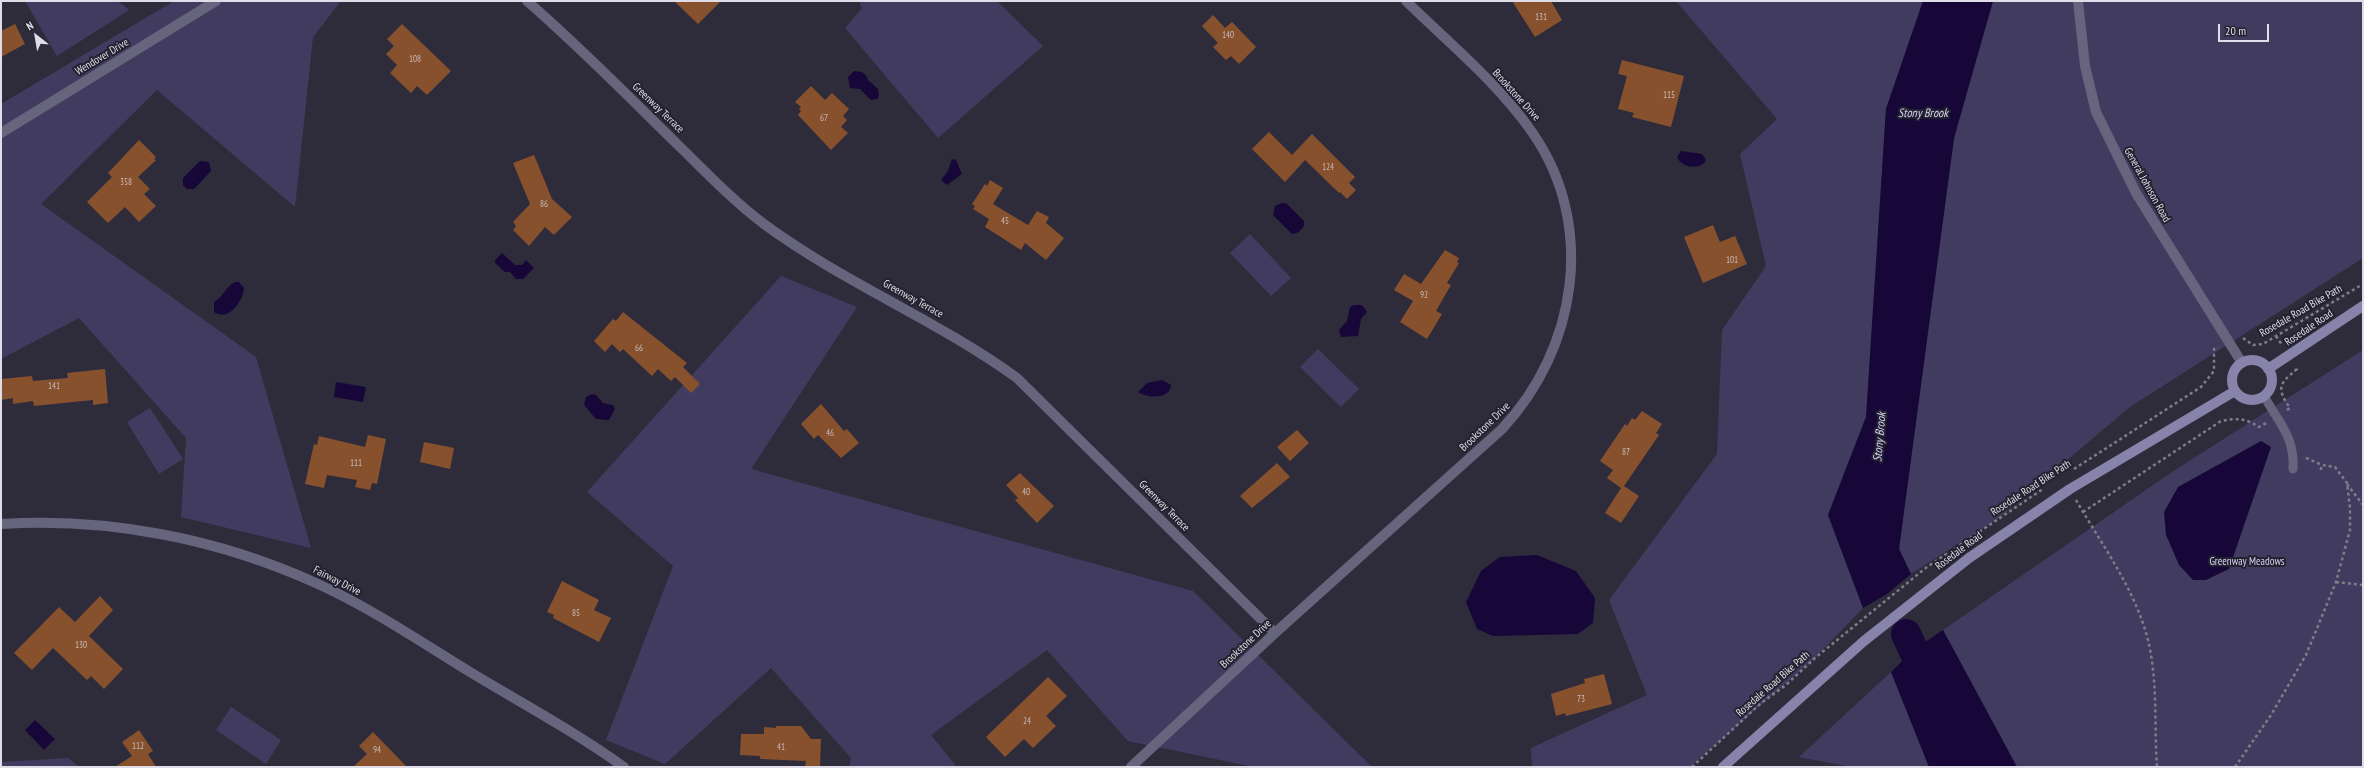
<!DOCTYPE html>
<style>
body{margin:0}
#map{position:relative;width:2364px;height:768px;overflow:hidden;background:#2e2c3b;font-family:"PT Sans Narrow",sans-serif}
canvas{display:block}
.frame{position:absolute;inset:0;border:2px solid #dfdee8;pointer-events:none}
.north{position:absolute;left:16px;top:16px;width:40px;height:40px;-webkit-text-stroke:3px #242230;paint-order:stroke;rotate:329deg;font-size:11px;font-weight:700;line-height:16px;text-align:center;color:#dfdee8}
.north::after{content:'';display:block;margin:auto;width:14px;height:18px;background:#dfdee8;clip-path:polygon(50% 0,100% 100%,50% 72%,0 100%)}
.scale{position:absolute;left:2218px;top:24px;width:51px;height:18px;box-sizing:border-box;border:2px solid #dfdee8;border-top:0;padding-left:5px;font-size:12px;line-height:14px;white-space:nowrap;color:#dfdee8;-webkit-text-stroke:3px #242230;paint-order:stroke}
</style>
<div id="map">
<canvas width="2364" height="768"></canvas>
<div class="frame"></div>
<div class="north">N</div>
<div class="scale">20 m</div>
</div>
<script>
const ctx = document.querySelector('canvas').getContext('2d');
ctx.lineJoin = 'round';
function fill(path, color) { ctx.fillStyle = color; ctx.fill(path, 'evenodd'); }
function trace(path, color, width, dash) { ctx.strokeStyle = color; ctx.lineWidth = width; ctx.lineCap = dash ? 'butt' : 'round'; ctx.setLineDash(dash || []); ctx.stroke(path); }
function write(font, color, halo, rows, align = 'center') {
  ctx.font = font + ' "PT Sans Narrow",sans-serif'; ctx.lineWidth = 4; ctx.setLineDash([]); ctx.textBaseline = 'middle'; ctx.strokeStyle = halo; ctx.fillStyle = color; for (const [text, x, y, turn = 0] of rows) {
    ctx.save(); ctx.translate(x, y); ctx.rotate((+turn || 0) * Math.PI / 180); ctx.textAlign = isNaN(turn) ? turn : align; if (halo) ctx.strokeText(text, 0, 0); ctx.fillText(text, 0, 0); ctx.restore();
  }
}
fill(new Path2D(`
 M25,1h93l11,9 -72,46z
 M174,1h167l-28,36 -18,170 -138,-117 -116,114 215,153 55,191 -130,-31 5,-79 -107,-120 -78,41v-255z
 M859,1h138l46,45 -105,92 -93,-110 17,-20z
 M1676,1h247l-37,108 -20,308 -38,98 35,93 -48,50 -125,109h-158l-1,-19 116,-53 -38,-95 108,-146 5,-124 44,-64 -26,-112 37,-35z
 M1993,1h370v257l-233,149 -131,111 -88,56 -12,-25 55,-411z
 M1250,234l41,44 -20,18 -41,-43z
 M781,276l76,31 -106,162 442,122 179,176h-118l-126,-26 -81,-91 -116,85 26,32h-108l2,-9 -80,-90 -106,96 -59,-24 67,-174 -86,-74z
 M1318,349l41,40 -18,18 -41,-40z
 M2363,350v417h-346l-74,-137 229,-158z
 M150,408l33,51 -24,15 -32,-52z
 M1891,672l38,95h-78l-52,-10z
 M231,707l50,33 -15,24 -50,-34z
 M68,758l11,9h-78v-5z`), '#413c5f');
fill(new Path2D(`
 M1923,1h70l-39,137 -55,411 12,25 -24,20 -24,14 -35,-93 38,-98 20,-308z
 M854,71l8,1 4,3 2,5 10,9 1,7 -2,3 -6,1 -11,-11 -10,-1 -2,-11z
 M1681,151l21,3 4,6 -2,3c-7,7 -23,4 -27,-6z
 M952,159l4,1 6,14 -15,11 -6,-5 7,-9z
 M200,161l9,1 2,9 -17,18h-7l-4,-4v-7z
 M1282,203h4l18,18v5l-5,6 -7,2 -19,-19 2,-9z
 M502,253l13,12h7l4,-5 8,8 -11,11h-7l-6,-7h-5l-10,-9v-3z
 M235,282h4l5,6c-1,13 -15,34 -30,24v-10c9,-5 13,-17 21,-20z
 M1362,305l5,7 -6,7 -3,17 -17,1 -2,-7 8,-9 3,-14 4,-2z
 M1162,380l9,5c-1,15 -24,13 -33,7l9,-9z
 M336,382l30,5 -3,15 -29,-5z
 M592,394l4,1 7,8 10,2 2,4 -6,11 -13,-1 -12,-14 2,-8z
 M2261,441l10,6 -42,122 -23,11h-13l-14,-15 -13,-30 -2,-23 14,-25z
 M1537,555l39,16 19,27 -2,25 -15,11 -85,2 -16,-7 -11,-27 15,-31 19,-14z
 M1943,630l74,137h-88l-38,-95 25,-24z
 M35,720l20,19 -11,11 -19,-20z`), '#160738');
trace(new Path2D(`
 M1906,634l25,54`), '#160738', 30);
fill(new Path2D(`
 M674,1h47l-23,23z
 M1512,1h39l11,19 -27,17z
 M1213,15l12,13 7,-6 24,25 -17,17 -8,-8 -5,4 -13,-13 5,-4 -16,-17z
 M15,24l10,20 -24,13v-26z
 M402,24l49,47 -24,24 -10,-9 -6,7 -21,-20 7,-8 -11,-11 8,-8 -7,-7z
 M1622,60l62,16 -13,51 -39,-10 2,-4 -16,-4 9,-33 -9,-2z
 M811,86l14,14 7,-7 17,16 -6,7 4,4 -6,7 7,6 -17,17 -33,-35 3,-4 -2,-2 2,-2 -6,-5z
 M1269,132l23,23 20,-21 43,43 -6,6 7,7 -9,9 -7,-7 -1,1 -34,-33 -20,22 -33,-33z
 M139,140l17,17 -2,2 2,1 -18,17 12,12 -6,5 12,12 -17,16 -14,-15 -17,16 -21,-21 25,-25 -4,-4z
 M534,155l18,44 20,18 -18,18 -9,-8 -16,19 -16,-16 3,-4 -3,-4 17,-18 -17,-41z
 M990,180l13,8 -10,16 35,21 9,-14 12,6 -3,6 18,15 -18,22 -21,-17 -4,7 -36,-23 4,-8 -16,-10 2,-3 -3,-2 13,-20 2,2z
 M1713,225l7,17 15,-6 12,28 -44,19 -19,-46z
 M1445,250l14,8 -2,4 2,1 -12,20 4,2 -15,26 6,3 -15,25 -27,-17 13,-21 -19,-11 10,-16 17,10z
 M623,312l64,51 -4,4 17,17 -9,9 -16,-16 -4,4 -13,-12 -6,7 -29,-27 -3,3 -8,-8 -7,8 -11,-11 19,-22 3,2z
 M105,369l3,34 -15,2v-5l-59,6 -1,-5 -20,3v-6l-12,2v-21l31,-3 1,5 35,-3 -1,-5z
 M821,404l23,27 3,-2 12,14 -18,15 -23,-23 -4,4 -13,-15z
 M1642,411l20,13 -6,9 3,2 -35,51 15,10 -18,27 -16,-10 16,-25 -14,-10 6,-8 -13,-9 25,-37 2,2 5,-8 3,2z
 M1297,430l12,13 -19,18 -13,-14z
 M368,435l18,4 -9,45 -5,-1 -2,7 -15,-3 2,-7 -30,-5 -3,13 -19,-4 9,-40 3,1 2,-9 46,11z
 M424,442l30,6 -4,21 -30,-7z
 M1277,463l13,14 -38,31 -12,-12z
 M1020,473l34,33 -17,17 -22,-23 3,-2 -12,-13z
 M562,581l37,19 -5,10 17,8 -12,24 -46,-24 1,-3 -7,-3z
 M100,596l13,14 -24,26 34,33 -19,20 -13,-13 -4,4 -34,-32 -21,22 -18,-17 45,-46 16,15z
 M1604,674l8,30 -46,12 -1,-3 -9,3 -5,-22 34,-11 -1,-4z
 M1048,677l19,19 -21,20 10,10 -23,22 -9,-9 -19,18 -19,-20z
 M776,726h25l10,13h10l-1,28h-15l1,-6 -46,-2v-3l-20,-1 1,-21h23v-7l12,1z
 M139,730l14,21 -5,3 8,13h-41l17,-11 -10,-14z
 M373,732l34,35h-54l14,-13 -8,-8z`), '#87512e');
trace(new Path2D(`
 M2276,336l6,9
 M2243,338l10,7 10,-1 100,-60
 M2287,410l3,-2c-14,-20 -11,-24 7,-39l-2,-2
 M2306,458l16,7
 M2074,469l127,-82 13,-16v-22l4,-2
 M2347,484l16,21
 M2076,500c26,45 59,89 72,140 10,41 6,85 9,127
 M2083,512l138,-91c15,-3 25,-3 38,6l7,-4
 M2336,582l27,3
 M1692,767l69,-64 25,-18 29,-27 112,-91 116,-78
 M2235,767l36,-52 35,-60 30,-73 14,-52v-22l-3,-25 -12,-16 -13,-2 -2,7`), '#7e7d89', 2.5, [3, 3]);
trace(new Path2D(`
 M2264,396c15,27 31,41 29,73`), '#67657e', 9);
trace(new Path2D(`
 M527,1c52,45 100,94 149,142 29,28 56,57 88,81 80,59 173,96 253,154l258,255
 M2078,1l7,65 11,46 40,81 106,170
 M1,133l215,-132
 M1,524c108,-7 219,15 317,60 55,25 106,60 157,91 50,30 102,58 149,92
 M1131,767l144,-134 227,-204c75,-80 95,-204 30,-297 -34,-49 -83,-89 -126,-131`), '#67657e', 10);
trace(new Path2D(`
 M2232 380a20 20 0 1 1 40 0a20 20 0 1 1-40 0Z
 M2268,369l95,-63
 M1723,767l141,-126 105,-83 101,-69 165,-98`), '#8783aa', 10);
write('9px', '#c9bbba', null, [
 ["131",1541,17],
 ["140",1228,35],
 ["108",415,59],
 ["115",1669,95],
 ["67",824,118],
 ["124",1328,167],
 ["358",126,182],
 ["86",544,204],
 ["45",1005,221],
 ["101",1732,260],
 ["92",1424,295],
 ["66",639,348],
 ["141",54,386],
 ["46",830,433],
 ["87",1626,452],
 ["111",356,463],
 ["40",1026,492],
 ["85",576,613],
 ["130",81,645],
 ["73",1581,699],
 ["24",1027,721],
 ["112",138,746],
 ["41",781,747],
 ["94",377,750]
]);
write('11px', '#dfdee8', '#242230', [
 ["Wendover Drive",102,57,-31],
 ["Brookstone Drive",1516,95,48],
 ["Greenway Terrace",658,108,44],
 ["General Johnson Road",2147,185,61],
 ["Greenway Terrace",913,299,29],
 ["Rosedale Road Bike Path",2301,311,-30],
 ["Rosedale Road",2309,328,-34],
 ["Brookstone Drive",1485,427,-44],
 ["Rosedale Road Bike Path",2031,488,-33],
 ["Greenway Terrace",1164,506,45],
 ["Rosedale Road",1959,551,-37],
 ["Fairway Drive",337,581,27],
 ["Brookstone Drive",1246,644,-43],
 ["Rosedale Road Bike Path",1773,684,-41]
]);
write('11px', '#d4d1f3', '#242230', [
 ["Greenway Meadows",2247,562]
]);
write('italic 12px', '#d7d3f6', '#242230', [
 ["Stony Brook",1923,114],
 ["Stony Brook",1880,437,-85]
]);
</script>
